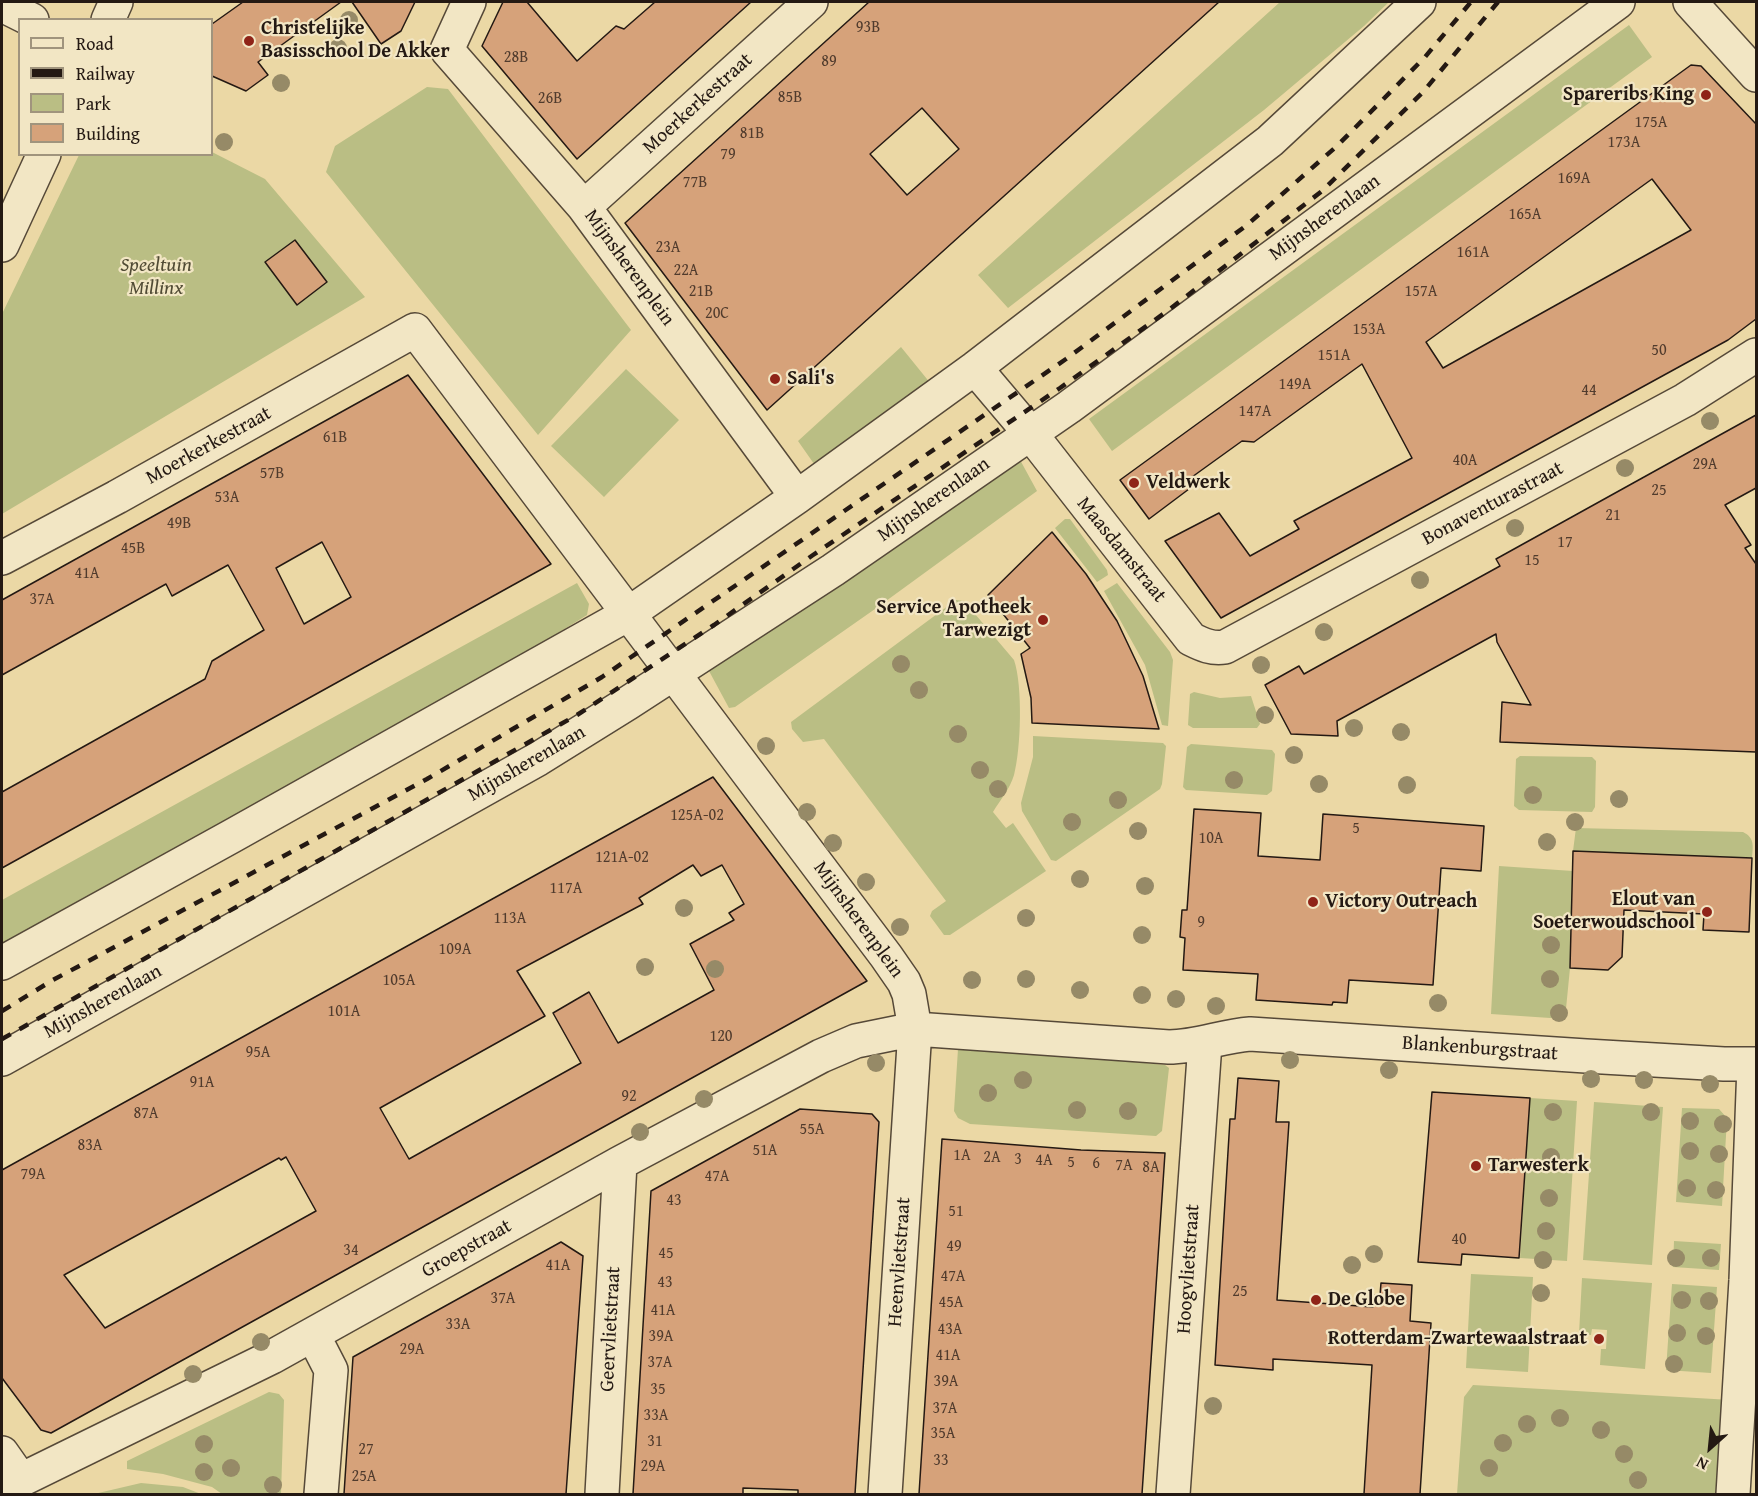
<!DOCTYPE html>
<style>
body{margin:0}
#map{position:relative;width:1758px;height:1496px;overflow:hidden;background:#ebd8a5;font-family:"Gentium Book Plus",serif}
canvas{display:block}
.frame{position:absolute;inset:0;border:3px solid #241913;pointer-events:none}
.legend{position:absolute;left:18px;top:18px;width:195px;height:138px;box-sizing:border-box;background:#f2e6c4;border:2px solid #a0947d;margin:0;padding:8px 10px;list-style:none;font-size:18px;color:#241913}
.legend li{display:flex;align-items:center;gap:12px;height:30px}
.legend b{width:30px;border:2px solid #a0947d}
.north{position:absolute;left:1680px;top:1418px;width:60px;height:60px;-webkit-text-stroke:4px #f2e6c4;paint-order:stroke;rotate:207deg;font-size:16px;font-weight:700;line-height:24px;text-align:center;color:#241913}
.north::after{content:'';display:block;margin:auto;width:21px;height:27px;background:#241913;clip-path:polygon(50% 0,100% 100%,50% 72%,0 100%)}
</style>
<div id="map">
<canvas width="1758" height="1496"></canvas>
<div class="frame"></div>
<ul class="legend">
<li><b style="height:8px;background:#f2e6c4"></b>Road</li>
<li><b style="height:8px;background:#241913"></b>Railway</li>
<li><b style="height:16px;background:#babe84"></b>Park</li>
<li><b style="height:16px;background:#d6a27a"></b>Building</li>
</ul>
<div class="north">N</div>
</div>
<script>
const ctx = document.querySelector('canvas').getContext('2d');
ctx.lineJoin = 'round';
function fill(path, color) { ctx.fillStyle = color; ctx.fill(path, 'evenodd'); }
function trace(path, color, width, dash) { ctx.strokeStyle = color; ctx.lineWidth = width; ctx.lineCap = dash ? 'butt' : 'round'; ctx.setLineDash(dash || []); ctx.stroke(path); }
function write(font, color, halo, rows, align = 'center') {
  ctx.font = font + ' "Gentium Book Plus",serif'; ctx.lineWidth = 4.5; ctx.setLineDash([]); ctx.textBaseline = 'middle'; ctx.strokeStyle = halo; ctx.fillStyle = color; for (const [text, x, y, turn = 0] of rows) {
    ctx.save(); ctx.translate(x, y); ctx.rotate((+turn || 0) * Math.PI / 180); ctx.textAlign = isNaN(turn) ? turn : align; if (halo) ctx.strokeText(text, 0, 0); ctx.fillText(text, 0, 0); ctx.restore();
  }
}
fill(new Path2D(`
 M1280,2h109l-25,24 -100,84 -256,198 -30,-33z
 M1629,25l23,32 -540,394 -23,-32z
 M427,87l21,2 183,241 -93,105 -212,-263 9,-26z
 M212,152l53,27 100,118 -363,217v-200l77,-159 133,-1z
 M901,347l30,37 -112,87 -21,-30z
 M626,369l53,51 -75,77 -53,-51z
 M1019,458l18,33 -162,118 -140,98 -6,1 -20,-37 1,-5z
 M1065,519h5l37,51 1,5 -11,7 -42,-54z
 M577,583l12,21 -2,11 -101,63 -484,271v-49z
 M1117,583l53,69 3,8 -5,66 -6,-1 -17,-60 -41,-74z
 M956,600l8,1 50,59c9,26 7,89 0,115 -4,14 -14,25 -21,37l13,16 7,-5 33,48 -96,64h-6l-14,-19 2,-5 14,-10 -122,-162 -21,3 -11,-13 -1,-7z
 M1194,692l26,6 31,-2 9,28 -3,4h-64l-5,-3 2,-31z
 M1033,736l130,7 3,3 -4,38 -2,5 -104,72 -5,-1 -29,-49 -1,-8 12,-46z
 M1191,744l81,6 3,4 -3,37 -5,4 -81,-5 -3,-3 4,-40z
 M1520,756l72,1 4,4 -1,46 -3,5 -73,-2 -5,-4 2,-47z
 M1576,828l167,4c12,6 10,14 9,26l-179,-7z
 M1499,866l74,5 -3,97 -5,51 -74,-5z
 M968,1046l197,19 4,3 -7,63 -6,5 -186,-12 -12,-6 -4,-7 4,-62z
 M1530,1098l47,3 -10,160 -47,-3z
 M1594,1102l69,5 -11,158 -69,-5z
 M1682,1108l37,1 8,9 -5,88 -46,-4z
 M1674,1241l47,3 -2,26 -46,-3z
 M1471,1274l62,3 -5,95 -62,-4z
 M1582,1278l70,5 -7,86 -45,-4 1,-16h5l1,-19 -15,-1 -1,6 -12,-1z
 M1672,1284l45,3 -6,86 -45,-3z
 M1473,1385l258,15 -6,94h-268l7,-97z
 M269,1392l10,2 5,6 -3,94h-59l-10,-7 -49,-13 -36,-5v-8z
 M141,1483l42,4 18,7h-107z`), '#babe84');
const building = new Path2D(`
 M243,2h98l-83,60 10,13 -22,16 -34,-15v-52z
 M352,2h63l-14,29 -20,13z
 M503,2h24l50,59 39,-35 8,3 31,-27h96l-174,157 -95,-113z
 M869,2h350l-452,408 -142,-187zM922,108l37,41 -52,46 -37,-41z
 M1691,65l10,1 55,58v195l-28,21 -507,278 -56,-77 54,-28 31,43 49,-27 -5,-8 118,-63 -50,-94 -108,78 -12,-1 -50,36 5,6 -48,36 -29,-39zM1652,179l39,51 -248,138 -17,-26z
 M295,240l32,42 -30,23 -32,-43z
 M408,375l143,189 -549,304v-76l203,-113 7,-18 52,-31 -36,-65 -56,31 -6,-12 -164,91v-75zM322,542l29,55 -47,27 -28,-56z
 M1756,415v73l-31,17 26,40 -6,3 11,16v188l-256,-10 2,-40 29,3 -34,-63 -1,-8 -159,87 1,15 -47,-2 -26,-49 34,-19 5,8 196,-108 -4,-7z
 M1052,532l34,42 31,47 26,55 16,53 -127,-6 -1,-25 -10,-44 9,-6 -42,-53z
 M713,777l154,204 -816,452 -10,-3 -39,-52v-208zM693,865l8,11 21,-11 22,39 -15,9 5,7 -44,24 24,46 -96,53 -29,-51 -36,21 28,50 -172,96 -29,-51 165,-92 -28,-45 126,-67 -4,-6zM286,1157l30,54 -211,117 -41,-53 215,-117 2,2z
 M1194,809l67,4 -3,43 62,4 3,-46 161,12 -3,45 -40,-3 -8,117 -84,-5 -2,23 -14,-1 -1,3 -76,-5 2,-26 -75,-4 2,-32 -5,-1 2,-27h5z
 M1573,851l179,7 -3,74 -46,-2 1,-16 -80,-4 -2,47 -14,13 -38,-2z
 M1238,1078l41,3 -3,41h13l-12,178 96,7 2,-12h5l1,-12 31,2 -2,36 21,2 -11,171h-56l8,-129 -99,-6v11l-58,-5 15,-246h5z
 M1432,1092l98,6 -11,160 -57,-4 -1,11 -43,-3z
 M800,1109l72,5 7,8 -24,372h-57v-4l-55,-2v6h-110l18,-303z
 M942,1139l139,11 84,3 -23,341h-223z
 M561,1242l22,14 -17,238h-222l9,-137z`);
fill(building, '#d6a27a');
trace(building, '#241913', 1.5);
const minor = new Path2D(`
 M469,2l-22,48 137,157 213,290
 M1690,2l66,73
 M2,5l30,15
 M108,20l8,-18
 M584,207l227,-205
 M2,245l42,-91
 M975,368l55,65 161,206c12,6 21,10 34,8l460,-247 71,-45
 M2,558l115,-61 298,-167 471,626 18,26 5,12 6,35 254,18c28,0 53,-11 81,-13l336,22 138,8h32
 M2,963l230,-127 396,-222 169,-117 178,-129 295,-227 149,-139
 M2,1059l536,-300 90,-56 205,-133 236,-163 549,-405
 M313,1335l18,35 -10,124
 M2,1453l19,27
 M2,1494l19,-14 251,-123 348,-194 201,-107 35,-15 59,-12 -30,465
 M602,1494l18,-331
 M1173,1494l32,-451
 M1733,1494l13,-214 8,-215`);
trace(minor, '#564938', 36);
trace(minor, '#f2e6c4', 33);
trace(new Path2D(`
 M2,1011l51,-31 374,-201 175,-102 464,-318 181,-134 90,-79 88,-89 46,-55
 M2,1039l575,-324 137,-90 99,-70 247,-167 106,-76 156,-121 101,-99 75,-90`), '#241913', 4.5, [10, 10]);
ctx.fillStyle = '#968a67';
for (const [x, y] of [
 [349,20],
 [338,48],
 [281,83],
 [224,142],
 [1710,421],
 [1625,468],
 [1515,528],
 [1420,580],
 [1324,632],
 [901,664],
 [1261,665],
 [919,690],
 [1265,715],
 [1354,728],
 [1401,732],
 [958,734],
 [766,746],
 [1294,755],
 [980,770],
 [1234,780],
 [1319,784],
 [1407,785],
 [998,789],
 [1533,795],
 [1619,799],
 [1118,800],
 [807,812],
 [1072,822],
 [1575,822],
 [1138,831],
 [1547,842],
 [833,843],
 [1080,879],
 [866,882],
 [1145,886],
 [684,908],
 [1026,918],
 [900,927],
 [1142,935],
 [1551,945],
 [645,967],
 [715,969],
 [1026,979],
 [1550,979],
 [972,980],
 [1080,990],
 [1142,995],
 [1176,999],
 [1438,1003],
 [1216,1006],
 [1559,1013],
 [1290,1060],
 [876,1063],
 [1389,1070],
 [1591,1079],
 [1023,1080],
 [1644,1080],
 [1710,1084],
 [988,1093],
 [704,1099],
 [1077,1110],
 [1128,1111],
 [1553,1112],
 [1651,1112],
 [1690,1121],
 [1723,1124],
 [640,1132],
 [1690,1151],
 [1719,1154],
 [1551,1157],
 [1687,1188],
 [1716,1190],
 [1549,1198],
 [1546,1231],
 [1374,1254],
 [1676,1258],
 [1711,1258],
 [1543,1260],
 [1352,1265],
 [1541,1293],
 [1682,1300],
 [1709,1301],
 [1677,1333],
 [1706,1336],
 [261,1342],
 [1674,1364],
 [193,1374],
 [1213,1406],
 [1560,1418],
 [1527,1424],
 [1601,1430],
 [1503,1443],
 [204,1444],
 [1624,1454],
 [231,1468],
 [1489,1468],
 [204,1472],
 [1638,1480],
 [273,1485]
]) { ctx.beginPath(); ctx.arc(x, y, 9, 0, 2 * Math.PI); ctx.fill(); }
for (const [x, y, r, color] of [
 [249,41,6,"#8f2418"],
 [1706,95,6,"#8f2418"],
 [775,379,6,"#8f2418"],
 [1134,483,6,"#8f2418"],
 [1043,620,6,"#8f2418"],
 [1313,902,6,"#8f2418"],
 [1707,912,6,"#8f2418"],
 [1476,1166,6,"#8f2418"],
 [1316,1300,6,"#8f2418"],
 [1599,1339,6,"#8f2418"]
]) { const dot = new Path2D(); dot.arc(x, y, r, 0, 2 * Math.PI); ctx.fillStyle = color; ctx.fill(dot); trace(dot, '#f2e6c4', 2); }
write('16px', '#503b2d', null, [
 ["93B",868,28],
 ["28B",516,58],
 ["89",829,62],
 ["85B",790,98],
 ["26B",550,99],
 ["175A",1651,123],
 ["81B",752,134],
 ["173A",1624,143],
 ["79",728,155],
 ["169A",1574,179],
 ["77B",695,183],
 ["165A",1525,215],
 ["23A",668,248],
 ["161A",1473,253],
 ["22A",686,271],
 ["21B",701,292],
 ["157A",1421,292],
 ["20C",717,314],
 ["153A",1369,330],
 ["50",1659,351],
 ["151A",1334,356],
 ["149A",1295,385],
 ["44",1589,391],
 ["147A",1255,412],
 ["61B",335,438],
 ["40A",1465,461],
 ["29A",1705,465],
 ["57B",272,474],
 ["25",1659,491],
 ["53A",227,498],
 ["21",1613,516],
 ["49B",179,524],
 ["17",1565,543],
 ["45B",133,549],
 ["15",1532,561],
 ["41A",87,574],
 ["37A",42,600],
 ["125A-02",697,816],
 ["5",1356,829],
 ["10A",1211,839],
 ["121A-02",622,858],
 ["117A",566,889],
 ["113A",510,919],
 ["9",1201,923],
 ["109A",455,950],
 ["105A",399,981],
 ["101A",344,1012],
 ["120",721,1037],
 ["95A",258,1053],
 ["91A",202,1083],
 ["92",629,1097],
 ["87A",146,1114],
 ["55A",812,1130],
 ["83A",90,1146],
 ["51A",765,1151],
 ["1A",962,1156],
 ["2A",992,1158],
 ["3",1018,1160],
 ["4A",1044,1161],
 ["5",1071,1163],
 ["6",1096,1164],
 ["7A",1124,1166],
 ["8A",1151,1168],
 ["79A",33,1175],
 ["47A",717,1177],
 ["43",674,1201],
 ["51",956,1212],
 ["40",1459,1240],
 ["49",954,1247],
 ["34",351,1251],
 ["45",666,1254],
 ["41A",558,1266],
 ["47A",953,1277],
 ["43",665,1283],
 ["25",1240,1292],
 ["37A",503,1299],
 ["45A",951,1303],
 ["41A",663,1311],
 ["33A",458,1325],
 ["43A",950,1330],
 ["39A",661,1337],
 ["29A",412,1350],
 ["41A",948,1356],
 ["37A",660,1363],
 ["39A",946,1382],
 ["35",658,1390],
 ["37A",945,1409],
 ["33A",656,1416],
 ["35A",943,1434],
 ["31",655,1442],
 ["27",366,1450],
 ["33",941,1461],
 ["29A",653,1467],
 ["25A",364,1477]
]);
write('bold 20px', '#241913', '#f2e6c4', [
 ["Christelijke",261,29],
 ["Basisschool De Akker",261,52],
 ["Spareribs King",1694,95,"right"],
 ["Sali's",787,379],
 ["Veldwerk",1146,483],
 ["Service Apotheek",1031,608,"right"],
 ["Tarwezigt",1031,631,"right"],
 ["Elout van",1695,900,"right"],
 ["Soeterwoudschool",1695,923,"right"],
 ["Victory Outreach",1325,902],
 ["Tarwesterk",1488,1166],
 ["De Globe",1328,1300],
 ["Rotterdam-Zwartewaalstraat",1587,1339,"right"]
], 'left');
write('20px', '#241913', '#f2e6c4', [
 ["Moerkerkestraat",698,104,-42],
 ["Mijnsherenlaan",1325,218,-36],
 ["Mijnsherenplein",629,268,54],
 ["Moerkerkestraat",209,446,-29],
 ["Mijnsherenlaan",934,500,-35],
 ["Bonaventurastraat",1493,504,-28],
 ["Maasdamstraat",1121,550,51],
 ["Mijnsherenlaan",527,764,-30],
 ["Mijnsherenplein",858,920,54],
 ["Mijnsherenlaan",103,1002,-29],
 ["Blankenburgstraat",1480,1049,4],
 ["Groepstraat",467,1249,-29],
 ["Heenvlietstraat",900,1262,-86],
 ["Hoogvlietstraat",1189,1269,-86],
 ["Geervlietstraat",611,1329,-87]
]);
write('italic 20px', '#514b35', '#f2e6c4', [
 ["Speeltuin",156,266],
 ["Millinx",156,289]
]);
</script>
